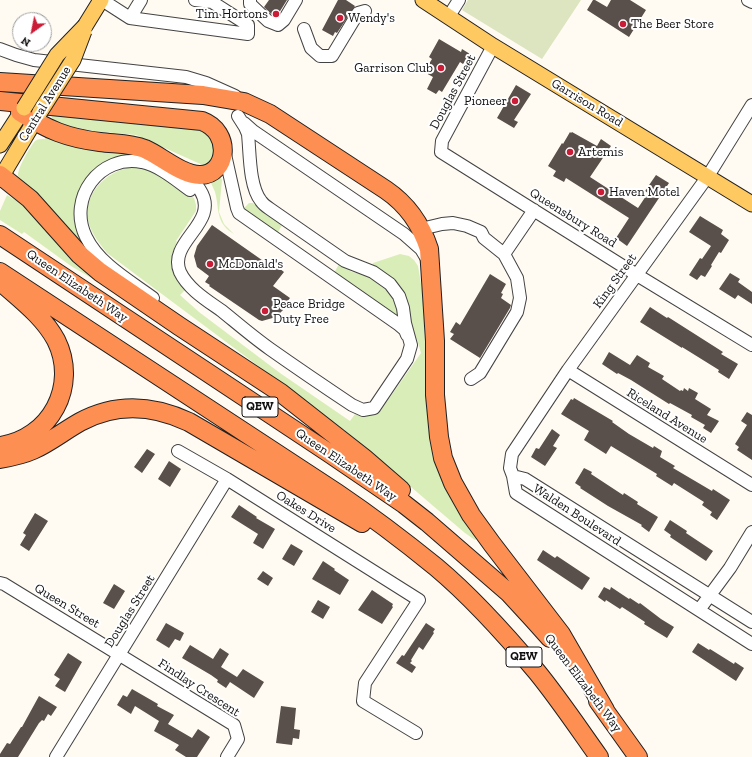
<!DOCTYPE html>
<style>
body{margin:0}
#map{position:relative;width:752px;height:757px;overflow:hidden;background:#fffbf2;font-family:"Zilla Slab",serif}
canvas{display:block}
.north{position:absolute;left:12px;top:12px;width:40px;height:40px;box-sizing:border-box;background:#fff;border:1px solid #9f9f9f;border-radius:50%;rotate:213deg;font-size:11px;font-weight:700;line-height:16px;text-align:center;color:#101010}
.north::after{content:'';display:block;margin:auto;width:14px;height:18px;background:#cb1c37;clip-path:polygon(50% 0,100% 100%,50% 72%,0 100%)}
</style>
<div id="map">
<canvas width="752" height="757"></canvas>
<div class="north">N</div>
</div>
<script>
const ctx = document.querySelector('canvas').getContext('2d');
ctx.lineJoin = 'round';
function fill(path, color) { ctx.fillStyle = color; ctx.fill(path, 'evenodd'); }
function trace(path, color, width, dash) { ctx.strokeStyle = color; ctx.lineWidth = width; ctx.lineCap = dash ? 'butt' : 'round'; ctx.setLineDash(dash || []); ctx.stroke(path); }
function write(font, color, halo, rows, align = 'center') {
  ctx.font = font + ' "Zilla Slab",serif'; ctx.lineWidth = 4; ctx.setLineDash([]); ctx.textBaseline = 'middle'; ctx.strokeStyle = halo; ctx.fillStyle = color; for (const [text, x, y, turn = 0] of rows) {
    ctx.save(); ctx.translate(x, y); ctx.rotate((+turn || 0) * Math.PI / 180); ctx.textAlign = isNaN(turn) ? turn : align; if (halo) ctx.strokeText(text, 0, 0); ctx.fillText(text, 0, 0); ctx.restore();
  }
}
fill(new Path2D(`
 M52,113l155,17 11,19 -11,18 -71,-32 -43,-4 -38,-8 -4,-7z
 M45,136l94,17 -1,4 -54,26 3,68 -69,-75c-1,-7 12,-29 17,-35 3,-2 6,-2 10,-2z
 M132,167l9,1 16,5 37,25 2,7v6l-20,30 1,1c-10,19 -6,33 9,47l-6,6 19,17 81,61 70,48 5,-7c8,4 18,1 26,-4l40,-57c-7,-31 -32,-61 -49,-87l1,-3 27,-9 9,2 5,4 4,6 5,30 5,111 50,131 -3,2 -10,-7 -121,-103 -237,-177c-7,-9 -14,-17 -18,-29 -8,-28 16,-53 43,-57z
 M220,176l2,4 -3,32 5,12 10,10c-17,-10 -15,-22 -18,-38 -1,-6 -4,-10 -6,-15z
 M7,195l20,12 73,72 -2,3 -27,-16 -47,-34 -2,2 -22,-14v-9z
 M249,203h4l29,22 -5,9 -34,-25z
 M339,264l13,8 19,3 24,21 4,21 -65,-44z`), '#d9edb8');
fill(new Path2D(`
 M468,0h113l-39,59 -80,-49z`), '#dce4c0');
fill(new Path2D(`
 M269,0h18l-10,16 -5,-1 -8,-8z
 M338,0h8l9,6 -18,27 -2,-1 -2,4 -11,-6z
 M593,0h2l12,7 4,-7h19l16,10 -17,27 -42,-27z
 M439,39l22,13 1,-3 8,5 -7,10 -3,-2 -18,30 -3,-2 -3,4 -9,-5 6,-12 -9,-5 8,-13 -3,-2z
 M516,85l15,9 -17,26 4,2 -4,6 -17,-10z
 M570,132l1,1 1,-1 25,14 4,-7 10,7 -21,31 48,31 10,-15 -3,-2 11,-16 13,8 -42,63 -11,-8 13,-20 -63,-40 -2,4 -11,-6 3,-5 -8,-5 14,-23 1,1z
 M700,216l23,14 -2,4 8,6 -8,13 -2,-1 -8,13 1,1 -7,11 -4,-2 -4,5 -8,-5 11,-17 2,1 9,-13 -22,-14z
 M212,225l57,40 2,-3 13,10 -11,14 17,12 -6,8 2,1 -10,10 -14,4 -3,-1 -50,-34 1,-1 -5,-3 4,-6 -12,-9 -3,-11 3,-10z
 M730,273l10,6 -2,3 14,10v12l-14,-9 -3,4 -16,-10z
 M490,274l16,10 -5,9 2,1 -2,4 10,7 -1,3 -30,50 -30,-19 4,-5 -4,-2 6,-10 4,3z
 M650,307l17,11 1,-1 55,35 -2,2 17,10 -9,15 -11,-7 1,-2 -37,-23v1l-42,-26z
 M609,352l21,13 7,-10 13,8 -2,4 16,9 -2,3 18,12 1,-1 2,1 1,-3 4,3 1,-3 9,5 -3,6 16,10 -4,6 12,6 -8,12 -8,-5 2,-3 -14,-8 1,-2 -22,-12 -1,1 -38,-24 -13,-7 -1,1 -15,-10z
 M574,398l39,23 -1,1 17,12 24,14 1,-2 8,5 -2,6 15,9 -2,2 39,23 1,-2 17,11 -13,20 -7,-5 2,-3 -10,-7 2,-3 -30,-19 -2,3 -16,-10 1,-2 -46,-28 -5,8 -22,-14 5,-9 -28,-17 10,-15 2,1z
 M747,412l5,3v45l-15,-10 2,-3 -4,-3 12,-19 -6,-4z
 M552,429l8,6 -7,11 4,2 -12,18 -14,-9 5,-9 3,1z
 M147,449l8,5 -13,19 -8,-6z
 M169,461l12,8 -11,18 -12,-8z
 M584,468l8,4 -1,2 32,21 1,-2 14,9 -1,2 21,13 -9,15 -8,-6 1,-1 -34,-19 -28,-18 1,-1 -6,-4z
 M239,505l18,12 -1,1 19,11 -12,20 -10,-6 5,-9 -27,-17z
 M35,513l13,8 -19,30 -9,-6 6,-10 -3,-2z
 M670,520l17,11 -1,2 27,18 -7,10 -36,-24 1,-2 -7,-5z
 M291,544l12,7 -9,15 -12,-7z
 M543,550l12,8 2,-2 33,22 -8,12 -45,-30z
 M323,561l12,8 -1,1 15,10 -9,15 -28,-16z
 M263,571l10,7 -5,8 -11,-7z
 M114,584l11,7 -11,18 -11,-6z
 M604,587l6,3 1,-3 18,12 1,-1 9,6 1,-1 21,16 13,8 -7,11 -23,-14 1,-2 -23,-15 -2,2 -14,-9 -1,2 -7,-5z
 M372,590l21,14 -1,2 1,1 -11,17 -24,-14z
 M318,600l12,7 -7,12 -12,-7z
 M166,623l18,10 -4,8 -5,-2 -6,9 -13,-8z
 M426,623l9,6 -2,3 1,1 -11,17 -4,-3 -8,13 1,1 -2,2 6,4 -4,6 -16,-10 6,-8 2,1z
 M698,643l11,7 1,-1 24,15 1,-2 9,6 -8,13 -44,-29z
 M190,645l23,14 7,-11 9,6 -8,13 16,10 6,-8 21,13 -10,16 -24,-16 -4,6 -9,-6 1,-2 -7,-5 -29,-17z
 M68,653l14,9 -17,30 -10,-6 5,-7 -6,-4z
 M132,689l26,15 -1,2 17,9 -6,9 24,14 6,-9 12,8 -13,20h-11l-11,-7 4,-5 -25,-14 5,-10 -24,-15 -4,8 -14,-9 6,-10 4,2z
 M39,696l18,11 -6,9 -3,-2 -4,7 -2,-1 -3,3 -21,34h-18v-3l7,-11 3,1 11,-17h1z
 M281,706l15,2 -2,21 6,1 -1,9 -6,-1 -1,7 -16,-2z`), '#594f4b');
const minor = new Path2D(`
 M102,0l28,18 118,16v-9l-36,-23 -17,-2
 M250,0v4l18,17 10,4 6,-5 12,-20
 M748,0l4,2
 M449,16l10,-16
 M130,18l11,-18
 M304,29l7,19 9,8h12l26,-43 7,-2
 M493,46l-51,95 -1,11 196,123 115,70
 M0,49l16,6 18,5 152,17 20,6 29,13
 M752,105l-44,71 -140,194 -56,84 -2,14 3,8 3,17 236,151
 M244,123l9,8 151,103 17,15 6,10
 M224,150l13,58 2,5 159,111 7,6 2,5
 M182,174c6,5 14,9 18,16 21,33 -33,51 -20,82 8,17 28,29 42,39 16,13 31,26 48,38 27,19 55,38 82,56l11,5 11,-2 33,-49 4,-14 -6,-22 -2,-15 -4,-12 -9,-12 -17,-12 -28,-11 -75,-52c-3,-2 -7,-5 -9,-8 -12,-15 -11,-48 -13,-67l-3,-7 -7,-11
 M421,229l21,-5 11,-1 14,3 14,6 3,6 20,16 13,24 3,20 -3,14 -37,61 -9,6
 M504,254l30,-44
 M153,298c-23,-17 -54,-34 -67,-61 -19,-39 14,-83 56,-75 18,4 34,18 48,28
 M568,370l184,115
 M178,451l49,28 192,121 -54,83 -2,18 53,32
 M513,476l12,3 227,143
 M0,583l4,1 230,141 4,14 -11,18
 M699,610l31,-42 22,-36
 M56,757l171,-278`);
const major = new Path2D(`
 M423,0l70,46 259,158
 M85,26l16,-26
 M0,145l24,-37
 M0,179l40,-67`);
const highway = new Path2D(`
 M0,82l203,13 41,7 26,12 116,76c22,15 35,34 43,59l6,92v54l4,42 4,21 10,25 18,32 21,29 69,90 44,76
 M0,101l202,20c30,11 26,54 -2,54 -18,0 -39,-19 -55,-26 -15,-6 -30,-5 -45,-7 -33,-4 -52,-12 -80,-30
 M0,175l30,24 50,56 20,17 79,54 102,67 83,65 37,32
 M0,235l329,218 75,51 23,18 82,71 23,25 18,20
 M0,272l337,221c34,23 67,48 99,74 37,31 70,68 101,105 22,27 42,57 62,85
 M0,446c50,-7 79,-60 56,-106 -13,-24 -35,-40 -55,-58
 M0,459c11,-2 22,-4 33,-9 16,-7 31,-19 47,-28 37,-20 73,-17 109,0l173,101
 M598,701l40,56`);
trace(minor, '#434343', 14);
trace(major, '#212121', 17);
trace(highway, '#212121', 20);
trace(minor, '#fff', 12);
trace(major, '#ffc962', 15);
trace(highway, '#fe8f52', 18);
const majorBridge = new Path2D(`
 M24,108l33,-53 28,-29
 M40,112l33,-52 11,-29`);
trace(majorBridge, '#212121', 17, []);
trace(majorBridge, '#ffc962', 15);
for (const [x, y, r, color] of [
 [276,14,4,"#cb1c37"],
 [340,18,4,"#cb1c37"],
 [623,24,4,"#cb1c37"],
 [441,68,4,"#cb1c37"],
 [515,101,4,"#cb1c37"],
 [570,152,4,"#cb1c37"],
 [601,192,4,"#cb1c37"],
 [210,264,4,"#cb1c37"],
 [265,311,4,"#cb1c37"]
]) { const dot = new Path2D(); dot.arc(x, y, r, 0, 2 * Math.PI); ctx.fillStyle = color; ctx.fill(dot); trace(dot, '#fff', 1.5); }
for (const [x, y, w] of [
 [260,407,36],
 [524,657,36]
]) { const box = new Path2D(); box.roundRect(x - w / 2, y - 10, w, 20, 3); ctx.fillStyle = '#fff'; ctx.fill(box); trace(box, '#101010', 1); }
write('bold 12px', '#101010', null, [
 ["QEW",260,407],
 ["QEW",524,657]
]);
write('13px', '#101010', '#fff', [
 ["Tim Hortons",268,14,"right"],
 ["Wendy's",348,18],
 ["The Beer Store",631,24],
 ["Garrison Club",433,68,"right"],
 ["Pioneer",507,101,"right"],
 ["Artemis",578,152],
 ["Haven Motel",609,192],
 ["McDonald's",218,264],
 ["Peace Bridge",273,304],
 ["Duty Free",273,319]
], 'left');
write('13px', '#101010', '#fff', [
 ["Douglas Street",453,92,-62],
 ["Garrison Road",587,103,31],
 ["Central Avenue",45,104,-58],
 ["Queensbury Road",573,218,32],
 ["King Street",615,281,-54],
 ["Queen Elizabeth Way",77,286,34],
 ["Riceland Avenue",667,416,32],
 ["Queen Elizabeth Way",346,465,34],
 ["Oakes Drive",306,512,32],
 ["Walden Boulevard",577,515,33],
 ["Queen Street",67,606,31],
 ["Douglas Street",130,611,-58],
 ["Queen Elizabeth Way",583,683,53],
 ["Findlay Crescent",199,688,33]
]);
</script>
